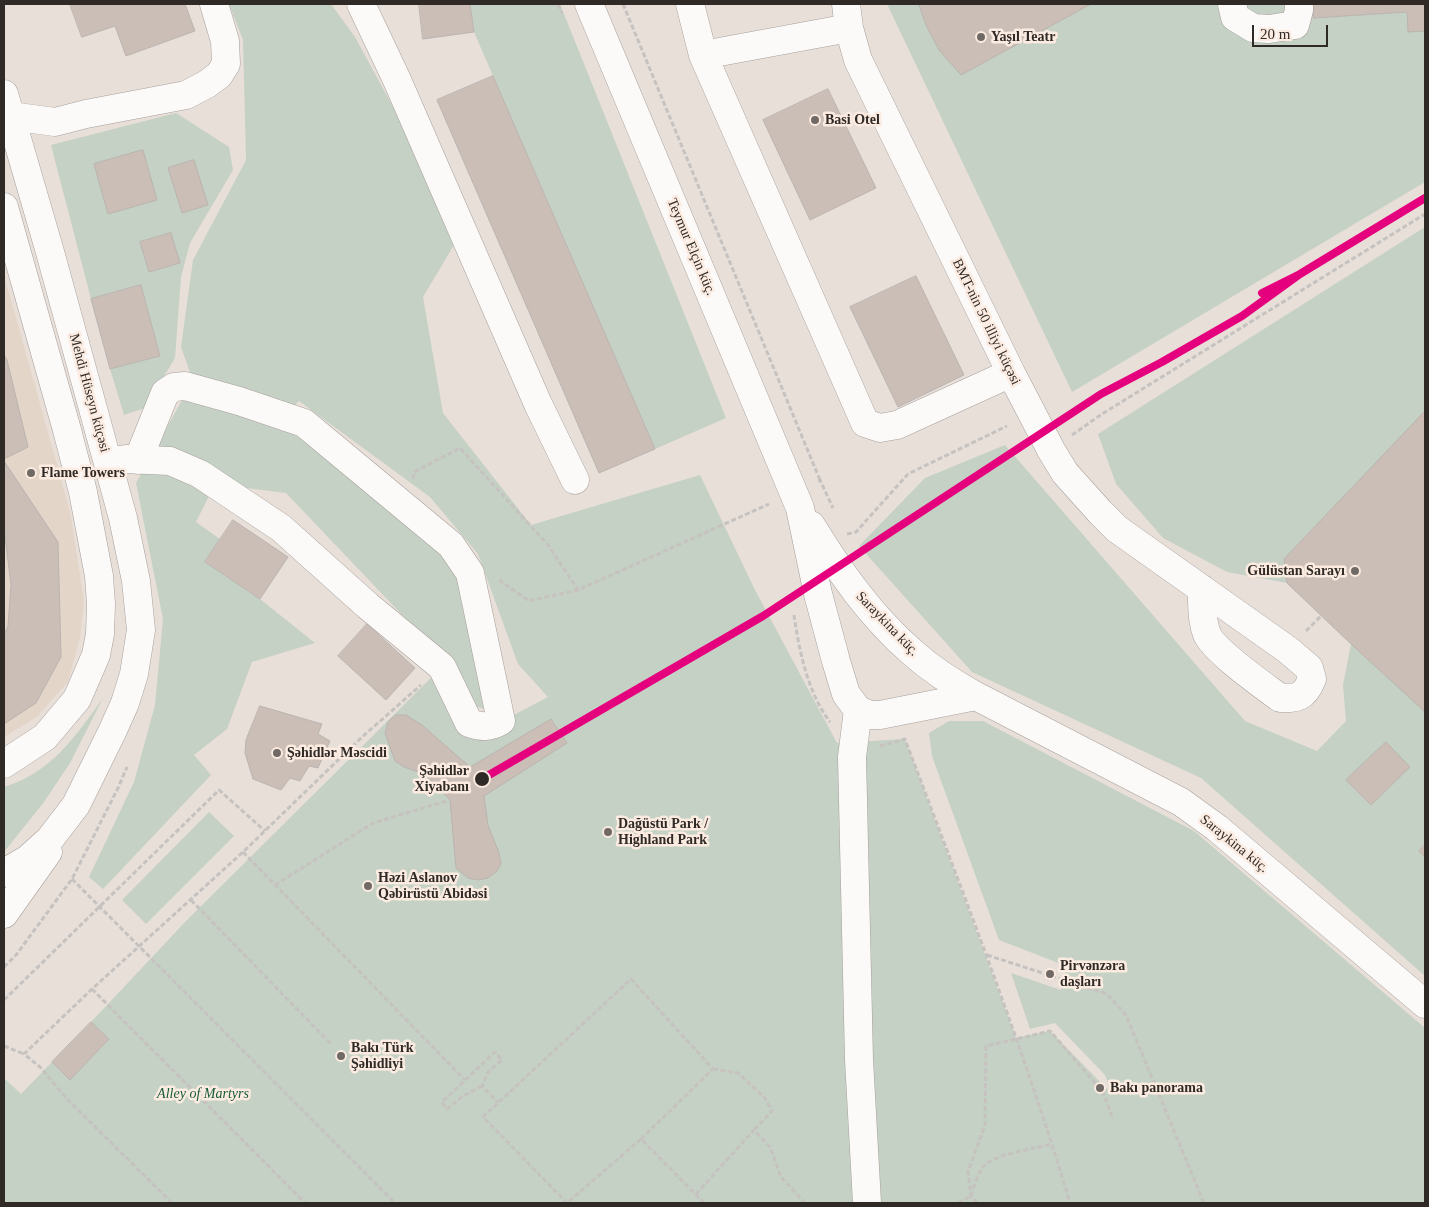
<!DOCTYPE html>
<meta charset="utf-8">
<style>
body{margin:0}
#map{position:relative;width:1429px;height:1207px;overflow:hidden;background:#e8dfd9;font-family:Georgia,serif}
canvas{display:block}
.frame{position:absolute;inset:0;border:5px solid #302a26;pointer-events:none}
.scale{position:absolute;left:1252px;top:25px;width:76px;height:22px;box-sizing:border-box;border:2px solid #302a26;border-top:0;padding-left:6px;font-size:15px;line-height:18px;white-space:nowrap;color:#302a26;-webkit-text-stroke:4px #fbebe1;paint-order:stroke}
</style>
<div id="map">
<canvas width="1429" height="1207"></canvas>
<div class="frame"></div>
<div class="scale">20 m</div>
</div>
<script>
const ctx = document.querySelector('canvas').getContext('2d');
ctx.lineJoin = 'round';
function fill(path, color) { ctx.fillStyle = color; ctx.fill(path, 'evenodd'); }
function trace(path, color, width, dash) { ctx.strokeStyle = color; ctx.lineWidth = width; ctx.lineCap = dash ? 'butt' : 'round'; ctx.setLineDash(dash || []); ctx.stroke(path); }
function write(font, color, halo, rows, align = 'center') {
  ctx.font = font + ' Georgia,serif'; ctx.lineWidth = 5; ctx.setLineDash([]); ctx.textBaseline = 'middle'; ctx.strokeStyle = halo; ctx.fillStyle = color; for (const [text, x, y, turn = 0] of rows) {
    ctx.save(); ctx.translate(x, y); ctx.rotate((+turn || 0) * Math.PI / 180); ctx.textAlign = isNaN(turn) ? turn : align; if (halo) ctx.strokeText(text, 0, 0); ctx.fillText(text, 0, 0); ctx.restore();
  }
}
fill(new Path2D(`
 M4,275l66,236 14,90 -4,37 -12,44 -31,35 -33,20z`), '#e4d5c9');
fill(new Path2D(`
 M229,4h102l24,33 62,114 37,94 -31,52 20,116 88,112 169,-50 55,115 82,153 68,-4 111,299 34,-7 62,63 -7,-19 -50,-52 -25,6 -19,-56 50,17 5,-24 -67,-26 -67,-184 -3,-23 20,-12h34l211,110 231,197v175h-1421v-125l17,16 31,-32 18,17 39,-40 -18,-17 95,-101 255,-253 28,55 12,4h10l57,-30 -30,-33 -40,-110 -48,-57 -131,-96 -21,22 148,106 36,49 24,131 -22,-5 -20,-45 -158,-166 -71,-9 -19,38 24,17 -15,23 55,37 55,44 -63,19 -25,67 -33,26 17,20 -108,114 -14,-12 45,-95 21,-77 8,-86 -27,-136 51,-92 5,-13 -11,-31 12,-87 53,-100 -3,-120z
 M470,4h90l166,414 -71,31 -181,-417z
 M887,4h538v178l-353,210z
 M176,113l53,34 4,23 -43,73 -9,34 -6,81 -30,50 -21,7 -14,-46 50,-13 -19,-70 -50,13 -40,-154z
 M1425,227v749l-224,-198 -229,-106 -113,-126 66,-68 80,-33 240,276 72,30 29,-30 -3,-36 8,-41 -64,-61 -60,-11 -64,-34 -47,-54 -18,-50z
 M103,698l-33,65 -26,39 -40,50v-65c48,-15 71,-50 99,-89z
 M209,812l25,24 -88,88 -24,-24z`), '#c5d1c4');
const building = new Path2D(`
 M70,4h115l10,27 -69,25 -11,-30 -33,11z
 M419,4h51l4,28 -51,7z
 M919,4h172l-130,71 -22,-25 -13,-25z
 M1313,4h112v27l-17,1 -1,-20 -93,6z
 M493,76l162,373 -56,24 -162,-373z
 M828,89l48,99 -66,32 -47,-100z
 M143,150l14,50 -49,14 -14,-50z
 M194,160l14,45 -26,8 -14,-45z
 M171,233l9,30 -31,9 -9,-30z
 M916,276l48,99 -66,32 -48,-100z
 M141,285l19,71 -50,13 -19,-70z
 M4,355l3,5 21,87 -24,12z
 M1425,412v300l-74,-68 -64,-61 -3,-24 139,-146z
 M4,461l54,81 3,115 -25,46 -32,21z
 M233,520l55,37 -28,42 -55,-37z
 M4,528l7,57 -3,41 -4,9z
 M367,624l48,44 -29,32 -48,-44z
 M260,706l62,18 -4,10 12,7 -12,27 -9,-2 -9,15 -10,-3 -9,12 -28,-11 -8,-26 1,-13z
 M396,715h10l16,10 48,42 81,-48 16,24 -83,53 4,29 11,28 2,11 -4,7 -9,7 -10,2 -10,-2 -12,-10 -6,-68 -15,-17 -17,-11 -14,-5 -9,-6 -10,-28 3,-11z
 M1386,742l24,25 -39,38 -25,-25z
 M1425,845v12l-6,-6z
 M91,1022l18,17 -39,41 -18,-18z`);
fill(building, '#cabeb6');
trace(building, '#bbb4b0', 1);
const minor = new Path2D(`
 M361,4l36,76 141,324 37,76
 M589,4l211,504 18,86 18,67 10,33 12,16 12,5h10l96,-19
 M690,4l13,51 162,368 15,5 17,-3 114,-52
 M846,4l3,24 9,32 153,313 40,77 14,23 35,39 17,17 171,121 21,18 3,11c-8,19 -14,19 -32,19 -16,-12 -67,-48 -73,-64 -6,-14 -4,-31 -6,-46
 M1232,4l3,13 18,11 16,1 26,-4 4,-15v-6
 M703,55l146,-27
 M10,116l45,6 31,-8 100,-19 21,-11 12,-9 7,-11 -1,-23 -11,-37
 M108,462l18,-3 44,2 30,13 81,54 87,78 74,61 27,56c12,4 20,5 32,-2l-31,-148 -19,-28 -147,-122 -65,-22 -54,-15 -11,1 -9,6 -27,67
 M811,525c29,47 60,92 102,128 19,17 41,31 63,43l205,106 36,26 208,176
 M858,710l-6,47 7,303 8,143`);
const major = new Path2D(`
 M4,94l46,158 73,266 13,63 5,49 -7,44 -9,29 -13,29 -36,73 -26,34 -22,20 -24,14
 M4,207l63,223 16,62 16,84 2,28 -1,30 -4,21 -19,44 -32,38 -41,27
 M4,914l44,-62`);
trace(minor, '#a69f9a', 29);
trace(major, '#a69f9a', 29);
trace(new Path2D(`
 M558,4l4,9
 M623,4l197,476
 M1072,435l30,-21 323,-200
 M413,479l1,-7 46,-24 88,97 30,45
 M818,481l2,-1 13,28
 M847,534l9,-2 52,-58 99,-48
 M499,580l30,21 49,-11 191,-86
 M794,615c5,36 14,78 36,107
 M1306,631l15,-15
 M880,746l25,-7c58,154 118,307 165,464
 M243,852l222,228
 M72,879l323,324
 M275,885l98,-62 77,-23
 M191,900l140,144
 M987,955l120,39 19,21 78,188
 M4,967l12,-12 56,-76 46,-91 9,-21
 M92,989l213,214
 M4,1000l215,-210 46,41
 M4,1046l20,8
 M713,1069l25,4 27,25 7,13 -18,19
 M482,1086l-19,10 -16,13 -5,-7 53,-50 7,8 -13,11 -7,15 16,16
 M641,1139l72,-70 -82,-90 -148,138 84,86 74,-64 63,64
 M696,1194l58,-64 16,17 11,30 24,26
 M172,1203l-104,-103 -28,-33 -16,-13 68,-65 151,-137 118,-114 60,-53
 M958,1203l13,-7c3,-10 7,-24 14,-31 11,-11 52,-17 67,-21
 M977,1203l-6,-7 -3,-24 17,-47 1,-79 64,-15 53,61 10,27`), '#c5c2c0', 3, [5, 2.5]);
trace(minor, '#fcfaf9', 28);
trace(major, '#fcfaf9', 28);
trace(new Path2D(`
 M1262,293l38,-19 125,-76
 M482,779l281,-163 338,-222 61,-32 80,-46 58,-42`), '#e5007d', 8);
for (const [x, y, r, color] of [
 [981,37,5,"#706965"],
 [815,120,5,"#706965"],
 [31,473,5,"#706965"],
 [1355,571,5,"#706965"],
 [277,753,5,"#706965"],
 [482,779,8,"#302a26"],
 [608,832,5,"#706965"],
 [368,886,5,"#706965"],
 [1050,974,5,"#706965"],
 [341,1056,5,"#706965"],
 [1100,1088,5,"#706965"]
]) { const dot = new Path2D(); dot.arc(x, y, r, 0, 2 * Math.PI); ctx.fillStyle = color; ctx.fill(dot); trace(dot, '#fbebe1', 2); }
write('bold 14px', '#302a26', '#fbebe1', [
 ["Yaşıl Teatr",991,37],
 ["Basi Otel",825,120],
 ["Flame Towers",41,473],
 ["Gülüstan Sarayı",1345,571,"right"],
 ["Şəhidlər Məscidi",287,753],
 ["Dağüstü Park /",618,824],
 ["Highland Park",618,840],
 ["Həzi Aslanov",378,878],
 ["Qəbirüstü Abidəsi",378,894],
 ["Pirvənzəra",1060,966],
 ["daşları",1060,982],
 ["Bakı Türk",351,1048],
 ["Şəhidliyi",351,1064],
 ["Bakı panorama",1110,1088]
], 'left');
write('14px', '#302a26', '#fbebe1', [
 ["Teymur Elçin küç.",691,247,67],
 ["BMT-nin 50 illiyi küçəsi",986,322,64],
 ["Mehdi Hüseyn küçəsi",89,393,75],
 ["Saraykina küç.",887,624,46],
 ["Saraykina küç.",1234,844,39]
]);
write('bold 14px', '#302a26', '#fbebe1', [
 ["Şəhidlər",469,771],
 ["Xiyabanı",469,787]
], 'right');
write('italic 14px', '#155c37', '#fbebe1', [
 ["Alley of Martyrs",203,1094]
]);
</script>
